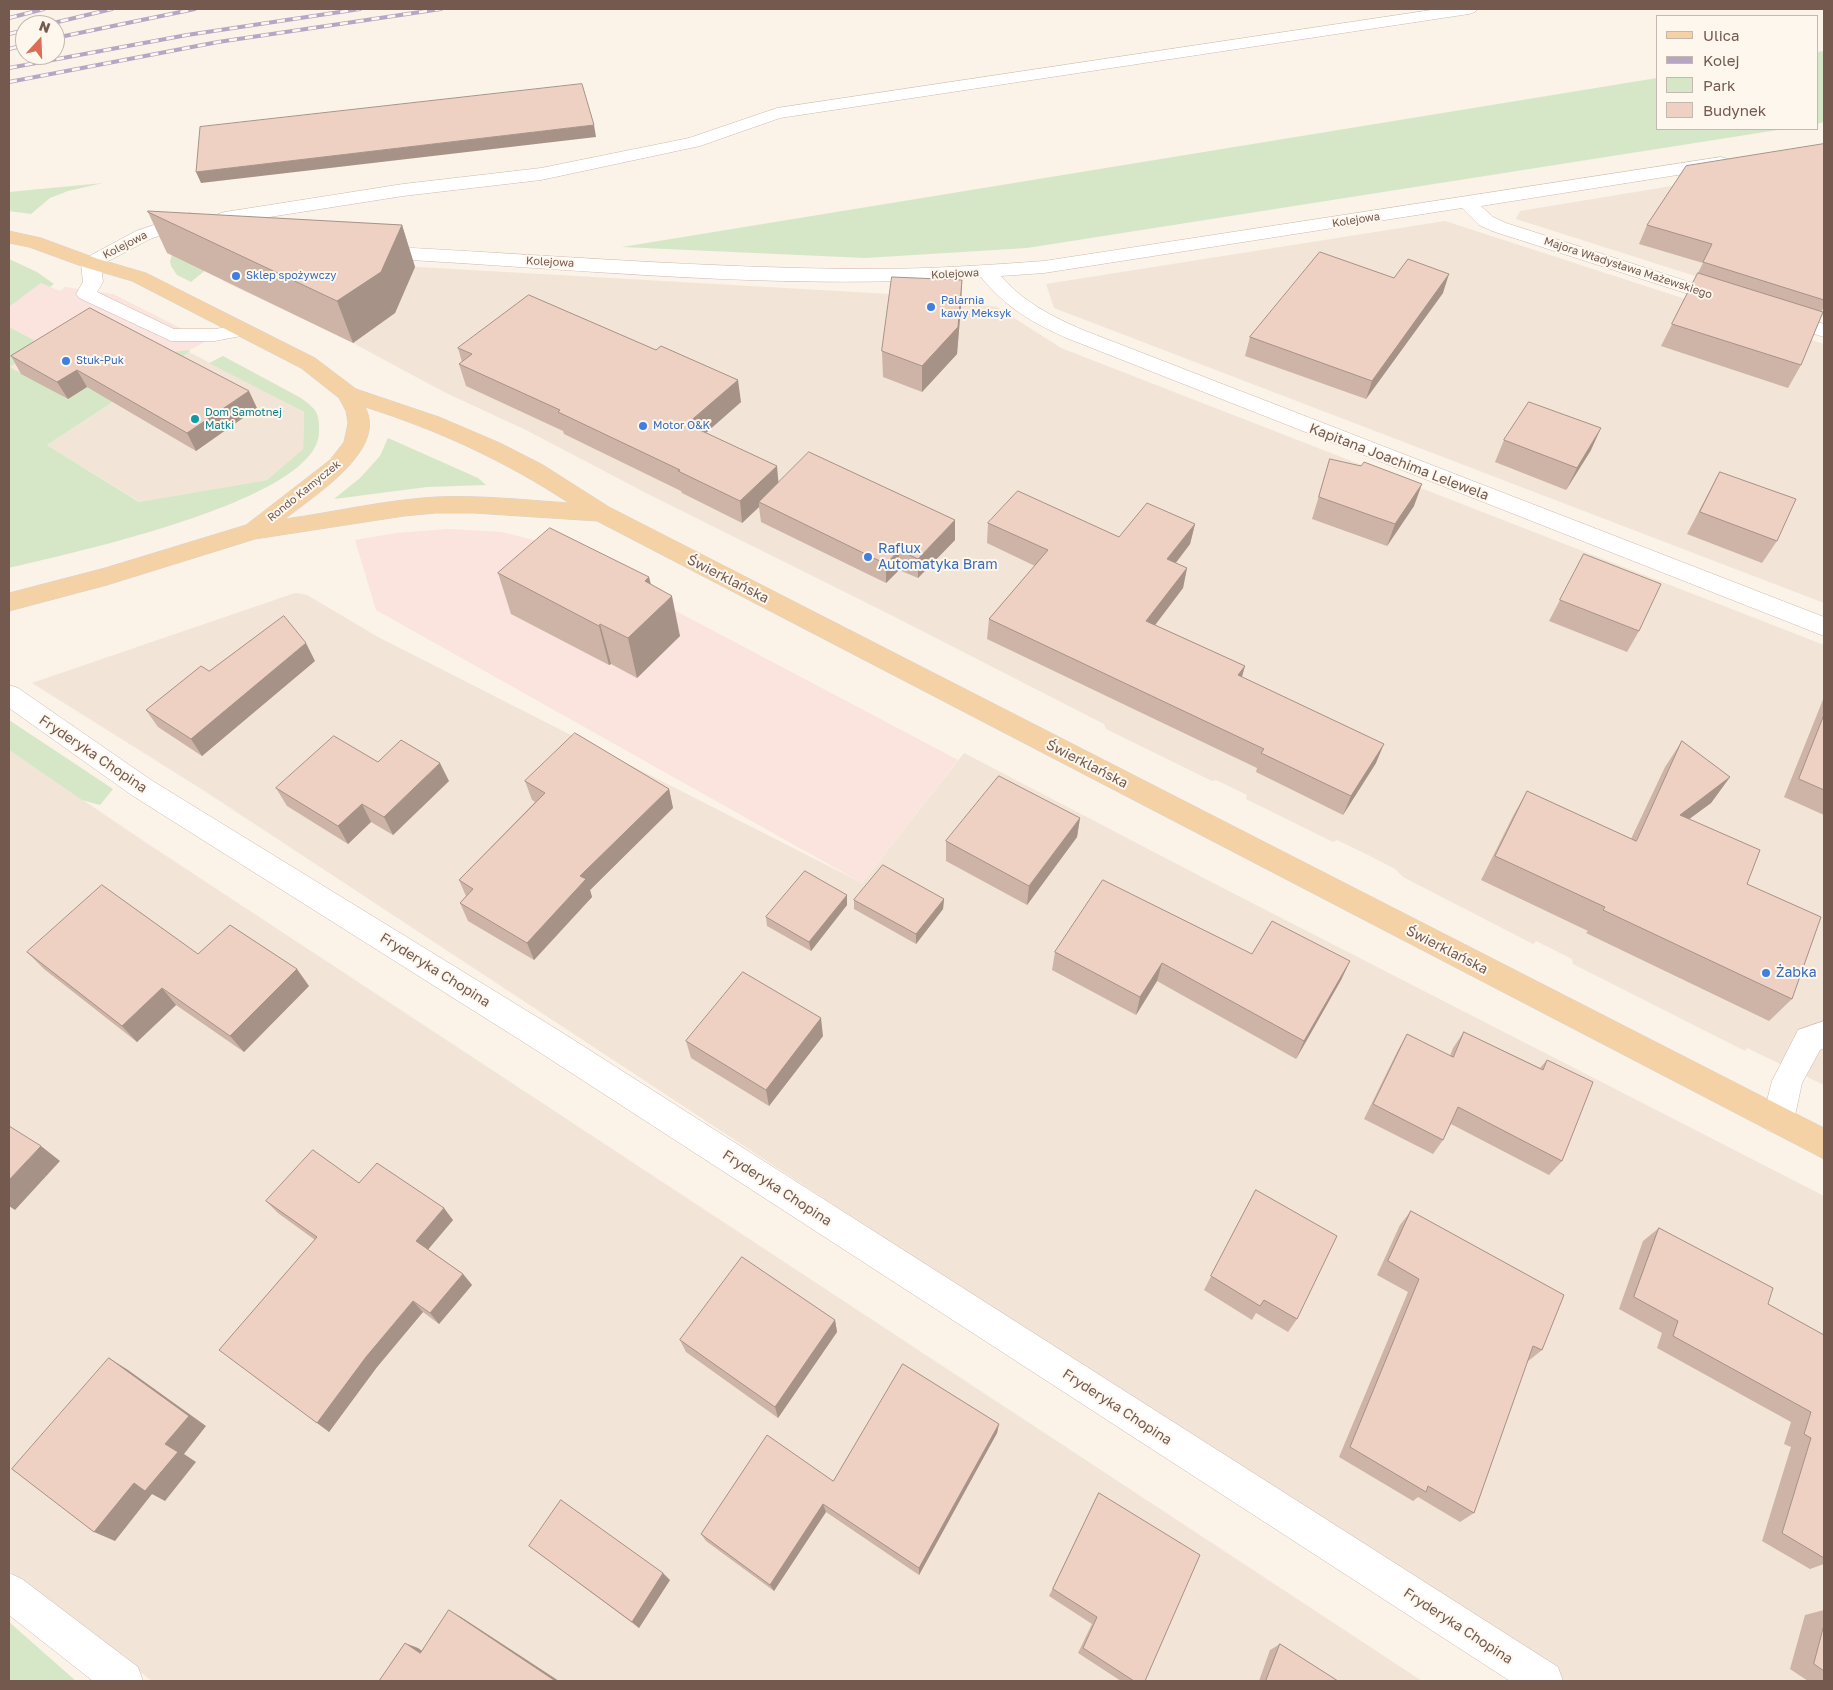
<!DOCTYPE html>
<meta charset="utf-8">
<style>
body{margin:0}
#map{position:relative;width:1833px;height:1690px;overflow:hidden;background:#fbf2e8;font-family:"Golos Text",sans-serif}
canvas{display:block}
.frame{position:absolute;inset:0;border:10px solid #73594e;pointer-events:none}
.legend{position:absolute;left:1656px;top:15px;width:162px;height:115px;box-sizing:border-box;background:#fef7ee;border:1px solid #c6b8ae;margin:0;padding:6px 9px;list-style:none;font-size:15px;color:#73594e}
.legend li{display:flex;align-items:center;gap:10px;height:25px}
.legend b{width:25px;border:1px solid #c6b8ae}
.north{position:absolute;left:15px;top:15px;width:50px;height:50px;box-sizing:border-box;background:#fef7ee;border:1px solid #c6b8ae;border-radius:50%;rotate:20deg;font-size:14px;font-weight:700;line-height:20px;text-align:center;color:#73594e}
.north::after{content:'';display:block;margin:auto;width:18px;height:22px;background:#da6e57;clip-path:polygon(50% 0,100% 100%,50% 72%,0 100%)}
</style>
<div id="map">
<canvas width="1833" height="1690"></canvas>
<div class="frame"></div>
<ul class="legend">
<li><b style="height:6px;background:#f4d2a6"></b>Ulica</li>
<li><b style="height:6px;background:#b5a7c4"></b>Kolej</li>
<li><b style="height:14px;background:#d6e7c7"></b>Park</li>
<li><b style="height:14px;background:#eed1c2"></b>Budynek</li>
</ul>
<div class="north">N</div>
</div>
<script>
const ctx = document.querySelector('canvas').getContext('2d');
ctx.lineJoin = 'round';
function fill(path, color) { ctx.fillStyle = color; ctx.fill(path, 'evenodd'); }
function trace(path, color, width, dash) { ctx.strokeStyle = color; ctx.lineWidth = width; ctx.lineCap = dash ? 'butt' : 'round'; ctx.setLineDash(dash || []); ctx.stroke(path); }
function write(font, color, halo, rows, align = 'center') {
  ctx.font = font + ' "Golos Text",sans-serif'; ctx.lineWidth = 4; ctx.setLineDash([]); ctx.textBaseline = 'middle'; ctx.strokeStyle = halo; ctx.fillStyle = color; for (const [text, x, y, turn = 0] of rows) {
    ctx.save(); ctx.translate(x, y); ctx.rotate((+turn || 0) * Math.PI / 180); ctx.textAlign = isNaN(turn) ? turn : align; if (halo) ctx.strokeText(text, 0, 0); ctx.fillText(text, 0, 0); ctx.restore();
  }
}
fill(new Path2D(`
 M1824,161v156l-308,-98 4,-8z
 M1445,221l379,123v259l-770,-295 -8,-24z
 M366,264l558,32 73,11 64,41 763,297v440l-77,-37 -2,3 -172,-87 -1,-5 -36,-18 -3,3 -130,-67 -8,-8 -27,-14 -31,-15 -4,2 -87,-43 1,-4 -31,-15 -4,1 -106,-52 -2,-5 -215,-110 -241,-120 -122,-64 -82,-38 -91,-49 -130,-62 -2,-3z
 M189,352l115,60 -1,37 -36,31 -127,22 -93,-57z
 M295,593l12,2 71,42 484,246 102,-130 253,132 607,311v485h-267l-1354,-891 -171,-107z
 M9,750l136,92 1277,839h-1270l-143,-110z`), '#f2e4d7');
fill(new Path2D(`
 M41,283l19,8 5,-4 48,7 93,47 -16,9 -38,4 -31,12 -53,33 -58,-32 34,-21 -35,-19v-20z
 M448,529l54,3 47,12 409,216 -96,123 -486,-273 -21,-70 42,-7z`), '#fae4dd');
fill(new Path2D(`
 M1824,51v71l-7,2v-72z
 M1657,78v51h127l-757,119 -162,10 -243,-11z
 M103,183l-35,8 -18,7 -19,16 -22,-3v-19z
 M173,252l40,12 -22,18 -14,-7 -6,-9 -1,-5z
 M9,259l28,13 17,12 -4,3 -9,-4 -32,24z
 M9,327l36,19 -35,21 58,32 53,-33 31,-12 38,-4 -1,2 -142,93 92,57 128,-22 36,-31 1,-37 -95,-49 14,-7 78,42c15,11 19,15 18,34 0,69 -253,122 -310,136z
 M388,438l90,40 8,7 -59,2 -93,12 26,-21 20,-22z
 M9,720l104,69 -13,16 -18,-5 -73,-50z
 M9,1622l67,59h-67z`), '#d6e7c7');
const minor = new Path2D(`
 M1438,9h39l-2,3 -6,2 -689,104 -80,28 -159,34 -138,16 -178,28 -7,-2 -3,-4 3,-4 7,-2 178,-28 138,-16 148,-30 88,-30z
 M1721,157l7,2 2,4 -2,4 -247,39 12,11 13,6 227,73 3,4 -3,4 -7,2 -234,-75 -13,-6 -17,-17 -418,65 -43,3c22,26 52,41 82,54l741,287v19l-755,-297c-35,-15 -64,-32 -88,-62 -199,15 -408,-9 -608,-19l-7,-2 -3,-4 3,-4 7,-2c167,8 334,23 501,23 57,0 114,-4 170,-8z
 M190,213l7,2 3,4 -3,4 -47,16 -49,26 2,17 -6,10 77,37h41l29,-5 7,2 3,4 -3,4 -36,7h-44l-92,-43 -3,-4 7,-12 -2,-19 3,-4 52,-28z
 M1781,311l43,13v13l-50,-16 -3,-4 3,-4z
 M9,685l9,3 133,92 407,250 1000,637 5,14h-53l-974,-631 -403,-254 -124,-88z
 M1824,1021v27l-4,2 -18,33 -8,37 -5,10 -11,4 -11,-4 -5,-10 10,-39 26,-51z
 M9,1573l13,6 116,88 5,14h-50l-84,-66z`);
const major = new Path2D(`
 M9,231l32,7 57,21 48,14 169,85 41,31 83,28 61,26 43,22 66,42 1215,621v31l-1227,-638 -123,-8h-38l-32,3 -149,23 -148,46 -98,26v-18l96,-25 141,-43 84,-65 14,-18 4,-19 -2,-12 -7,-13 -38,-30 -169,-87 -48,-14 -55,-20 -20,-4zM365,407c73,23 140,54 204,96 -44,-3 -89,-8 -133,-6 -51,3 -101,15 -151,22 28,-23 104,-69 80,-112z`);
trace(minor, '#ccbaaf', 1);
trace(major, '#d8d1cd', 1);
fill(minor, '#fff');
fill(major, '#f4d2a6');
const rail = new Path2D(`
 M9,18l35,-9
 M45,25l67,-16
 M9,34l16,-4
 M55,38l140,-29
 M9,49l16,-4
 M9,68l178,-33 173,-26
 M9,82l209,-40 223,-33`);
trace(rail, '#b5a7c4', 4);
trace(rail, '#fef7ee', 2.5, [8]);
fill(new Path2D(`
 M1824,144v163l-3,5 -20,53 -13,23 -127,-42 42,-83 -64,-19 8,-19z
 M148,212l254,13 13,42 -20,46 -42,30 -186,-90z
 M1394,278l49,15 -77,106 -121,-43 5,-19z
 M961,306l-4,48 -35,38 -39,-15 -1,-26z
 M458,348l283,54 -36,31 73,49 177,58 -37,38 -19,-8 -13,13 -125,-61 -2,-15 -17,16 -60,-30 -1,-2 -117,-57 -1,-3 -97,-45 -7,-22 3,-2z
 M11,356l246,52 -61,43 -109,-64 -19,12 -47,-25z
 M1504,440l87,10 -25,40 -71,-28z
 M1330,459l84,47 -27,40 -75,-27z
 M1720,472l57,69 -15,22 -75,-29 21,-40z
 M988,523l131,14 76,-13 -5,20 -14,19 11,5 -4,20 -28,37 90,41 -3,11 134,86 -33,52 -87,-43 1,-4 -270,-129 2,-20 46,-53 -48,-23z
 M498,573l151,4 2,7 29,52 -43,42 -26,-14 -2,1 -98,-51z
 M1560,600l79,31 -12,21 -78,-31z
 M315,661l-113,95 -44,-29 -12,-17 63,-39z
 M1824,697v118l-40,-18z
 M1682,741l48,36 -19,26 -22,16 103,180 -23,22 -183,-88 2,-2 -107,-51 32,-64 14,-25 104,48 34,-72z
 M378,762l71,19 -56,54 -22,-13 -23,22 -61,-38 -11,-18z
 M525,781l144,8 4,19 -83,82 2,7 -58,63 -66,-39 -8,-18 6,-7 -7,-16 76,-78 -3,-2z
 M1080,818l-3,19 -50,68 -81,-44v-20z
 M944,899l-1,10 -27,35 -62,-35v-9z
 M847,905l-36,46 -44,-25 -1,-9z
 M27,952l171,2 111,32 -65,66 -68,-47 -39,37 -93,-73z
 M1055,952l197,2 98,7 -9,19 -45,79 -139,-78 -21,34 -84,-45z
 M1464,1032l76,36 7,-8 15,101 -13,14 -98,-51 -8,16 -10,14 -69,-35 34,-69 9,-16 43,22 3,-8z
 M823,1036l-54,70 -78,-48 -5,-17z
 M359,1183l94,37 -25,29 35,25 9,11 -33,39 -16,-12 -46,55 -48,65 -14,-192 -37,-27 -12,-12z
 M1256,1190l41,129 -9,13 -32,-19 -4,7 -48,-30z
 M1411,1211l131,139 -15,12 -53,151 -14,9 -42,-25 -5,4 -74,-44 69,-165 -31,-17 23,-50z
 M1659,1228l109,76 56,31v229l-14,5 -48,-28 29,-94 -7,-3 7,-22 -134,-74 5,-15 -43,-24 24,-68z
 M835,1320l2,12 -59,86 -92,-66 -6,-12z
 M999,1424l-2,9 -78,142 -93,-63 -52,79 -68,-50 -5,-7 132,-53z
 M1099,1493l46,188h-24l-43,-28 14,-29 -43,-28z
 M529,1546l141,34 -31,48z
 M1824,1610v71h-16l-18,-12 15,-54z
 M1280,1644l58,37h-79l11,-31z`), '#cdb4a7');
fill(new Path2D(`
 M594,125l2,12 -395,46 -5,-11z
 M402,225l13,42 -20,46 -42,30 -16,-42z
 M1449,274l-6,19 -77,106 6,-18z
 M962,280l-1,26 -4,48 -35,38v-26z
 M77,370l10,17 -19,12 -11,-17z
 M738,380l3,22 -51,45 -3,-23z
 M249,391l8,17 -61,43 -9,-18z
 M1601,428l-10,22 -25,40 11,-22z
 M777,466l2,23 -20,13v5l-17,16 -2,-22z
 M1422,484l-8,22 -27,40 8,-22z
 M955,520v20l-37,38v-19z
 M1195,524l-5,20 -27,35 4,-20z
 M899,550v20l-13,13v-19z
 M1187,568l-4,20 -40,53 3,-20z
 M649,577l7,34 16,-15 8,40 -43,42 -9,-40 17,-57z
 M600,624l11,40 -2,1 -10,-39z
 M306,643l9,18 -113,95 -11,-17z
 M1245,666l-6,20 -1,-11z
 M1384,744l-8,19 -33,52 8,-19z
 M440,763l9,18 -56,54 -9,-18z
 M1730,777l-19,26 -49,36 18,-24z
 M669,789l4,19 -83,82 2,7 -58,63 -7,-17 53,-67z
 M362,804l9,18 -23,22 -10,-18z
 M1080,818l-3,19 -50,68 2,-19z
 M847,895v10l-36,46 -2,-9z
 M944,899l-1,10 -27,35v-10z
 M1350,961l-9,19 -45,79 8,-18z
 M1162,963l-5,18 -21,34 4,-18z
 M297,969l12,17 -65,66 -14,-16z
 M162,988l14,17 -39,37 -15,-16z
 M821,1018l2,18 -54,70 -3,-16z
 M41,1146l19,15 -45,49 -6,-4v-26z
 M444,1208l9,12 -27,32 -10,-11z
 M463,1274l9,11 -33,39 -9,-11z
 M413,1301l10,11 -46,55 -48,65 -12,-9 49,-66z
 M835,1320l2,12 -59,86 -3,-11z
 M109,1358l19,12 78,56 -22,28 12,8 -31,39 -13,-7 -37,47 -21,-9z
 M999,1424l-2,9 -78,142v-7z
 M823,1504l3,8 -52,79 -4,-6z
 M663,1573l7,7 -31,48 -7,-6z
 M449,1610l12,7 98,64h-5z
 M405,1643l13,5 15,11 -13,-6z`), '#a79288');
const building = new Path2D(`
 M582,84l12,41 -398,47 4,-45z
 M1824,144v156l-121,-38 9,-18 -65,-19 39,-59z
 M148,211l254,14 -21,47 -44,29 -189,-89z
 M1320,252l74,26 14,-19 41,15 -77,107 -122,-44z
 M1698,273l125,39 -22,53 -129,-41z
 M892,277l70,3 -4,47 -36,39 -40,-15z
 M529,295l127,55 5,-4 77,34 -51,44 90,42 -37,35 -62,-30 2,-1 -122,-58 2,-2 -101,-46 13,-10 -14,-6z
 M90,308l159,83 -62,42 -110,-63 -20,12 -46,-26z
 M1529,402l72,26 -24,40 -73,-28z
 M809,452l146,68 -37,39 -19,-9 -13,14 -127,-62z
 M1330,459l31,7 3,-4 58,22 -27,40 -76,-27z
 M1720,472l76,27 -19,42 -77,-29z
 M1018,491l101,46 28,-34 48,21 -28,35 20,9 -41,53 99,45 -7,9 146,69 -33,52 -90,-43 3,-4 -275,-130 59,-69 -60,-27z
 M550,528l99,49 -4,4 27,15 -44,42 -28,-14 -1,2 -101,-53z
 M1584,554l77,30 -22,47 -79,-31z
 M284,616l22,27 -115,96 -45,-29 55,-44 8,5z
 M1824,715v75l-25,-11z
 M575,733l94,56 -89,87 6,3 -59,64 -67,-40 13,-14 -14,-9 86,-87 -20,-12z
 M334,736l44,26 23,-22 39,23 -56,54 -22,-13 -24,22 -62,-38z
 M1682,741l48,36 -50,38 80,35 -13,34 74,33 -29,82 -189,-89 2,-3 -110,-51 32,-65 109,50z
 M999,776l81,42 -51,68 -83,-45z
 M883,865l61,34 -28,35 -62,-34z
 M805,871l42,24 -38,47 -43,-25z
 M1103,880l149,74 20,-33 78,40 -46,80 -142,-78 -22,34 -85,-45z
 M102,885l96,69 32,-29 67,44 -67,67 -68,-48 -40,38 -95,-74z
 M743,972l78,46 -55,72 -80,-49z
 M1464,1032l79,38 4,-10 46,22 -31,79 -104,-54 -15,33 -70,-36 34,-70 46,23z
 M9,1126l32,20 -32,34z
 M313,1150l46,33 18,-20 67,45 -28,33 47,33 -33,39 -17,-12 -47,56 -49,66 -98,-73 98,-113 -51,-36z
 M1256,1190l81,46 -40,83 -33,-19 -4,6 -49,-30z
 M1411,1211l153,84 -22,55 -9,-4 -59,167 -46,-27 -2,6 -76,-45 69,-168 -31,-18z
 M1659,1228l114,60 -5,16 56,31v223l-42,-25 29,-95 -7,-4 7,-22 -138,-76 5,-15 -44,-24z
 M742,1257l93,63 -60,87 -95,-67z
 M109,1358l80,58 -24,28 13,8 -33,39 -11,-8 -40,49 -82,-63z
 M903,1364l96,60 -80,144 -96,-64 -53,81 -69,-51 66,-99 66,46z
 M1099,1493l101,62 -55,126h-11l-51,-33 14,-31 -44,-28z
 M561,1500l102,73 -31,49 -103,-76z
 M449,1610l105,70v1h-175l26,-38 15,10z
 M1824,1625v46l-10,-7z
 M1280,1644l58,37h-72z`);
fill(building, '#eed1c2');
trace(building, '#a79288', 1);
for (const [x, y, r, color] of [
 [236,276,5,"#3f7fe0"],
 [931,307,5,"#3f7fe0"],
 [66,361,5,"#3f7fe0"],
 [195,419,5,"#0f9aa8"],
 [643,426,5,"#3f7fe0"],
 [868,557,5,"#3f7fe0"],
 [1766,973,5,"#3f7fe0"]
]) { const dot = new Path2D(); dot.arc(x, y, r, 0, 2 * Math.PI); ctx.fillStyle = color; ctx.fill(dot); trace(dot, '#fef7ee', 2); }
write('11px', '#73594e', '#fef7ee', [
 ["Kolejowa",1356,220,-9],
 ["Kolejowa",125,245,-27],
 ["Kolejowa",550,262,3],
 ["Majora Władysława Mażewskiego",1628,268,18],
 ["Kolejowa",955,274,-3],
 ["Rondo Kamyczek",304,491,-39]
]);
write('11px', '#366cbe', '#fef7ee', [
 ["Sklep spożywczy",246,276],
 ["Palarnia",941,301],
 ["kawy Meksyk",941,314],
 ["Stuk-Puk",76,361],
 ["Motor O&K",653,426]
], 'left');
write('11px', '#0d838f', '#fef7ee', [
 ["Dom Samotnej",205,413],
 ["Matki",205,426]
], 'left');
write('14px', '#73594e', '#fef7ee', [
 ["Kapitana Joachima Lelewela",1399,462,21],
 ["Świerklańska",728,579,27],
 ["Fryderyka Chopina",93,754,34],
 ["Świerklańska",1087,764,27],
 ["Świerklańska",1447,950,27],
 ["Fryderyka Chopina",435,970,32],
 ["Fryderyka Chopina",777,1188,33],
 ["Fryderyka Chopina",1117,1407,33],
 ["Fryderyka Chopina",1458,1626,33]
]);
write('14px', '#366cbe', '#fef7ee', [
 ["Raflux",878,549],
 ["Automatyka Bram",878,565],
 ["Żabka",1776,973]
], 'left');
</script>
